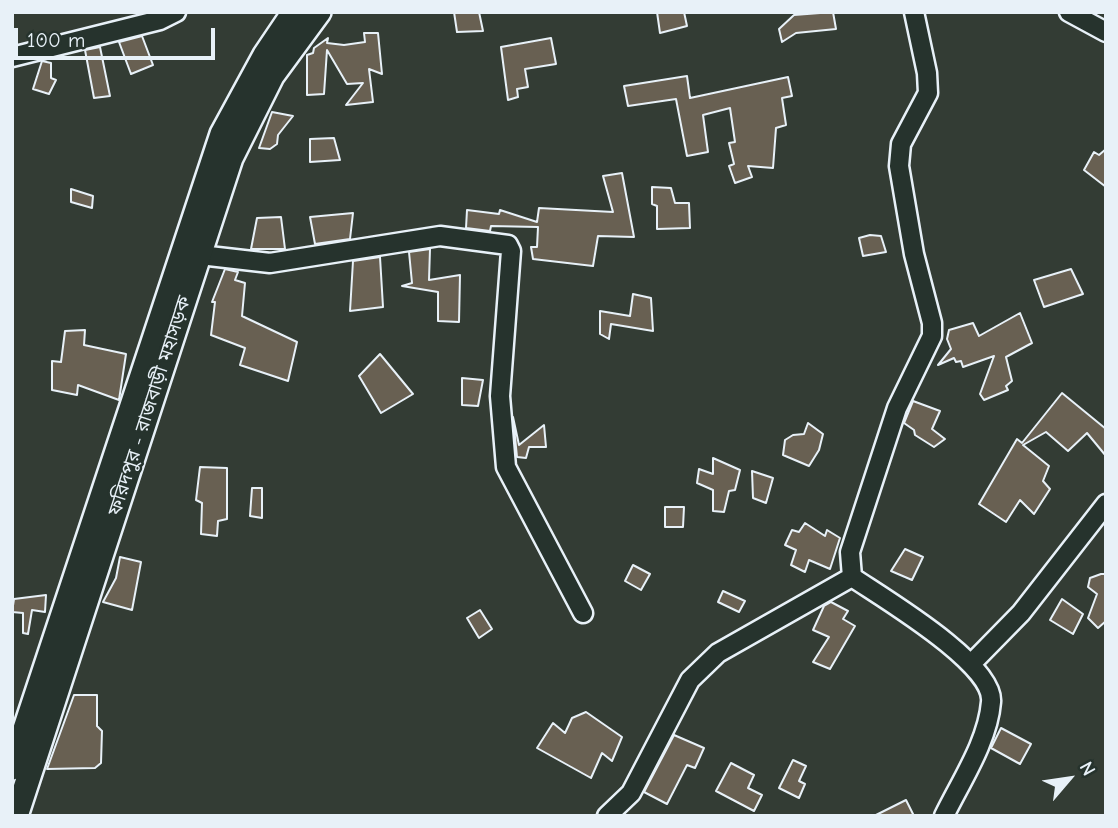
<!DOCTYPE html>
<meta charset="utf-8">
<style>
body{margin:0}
#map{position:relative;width:1118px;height:828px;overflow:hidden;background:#333c34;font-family:"Comic Neue",sans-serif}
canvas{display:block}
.frame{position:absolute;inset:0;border:14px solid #e8f1f8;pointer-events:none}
.north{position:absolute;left:1034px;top:744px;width:70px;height:70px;-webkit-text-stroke:5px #26332d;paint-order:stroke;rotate:61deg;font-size:19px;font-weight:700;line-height:28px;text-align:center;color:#e8f1f8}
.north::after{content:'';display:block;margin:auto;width:24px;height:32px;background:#e8f1f8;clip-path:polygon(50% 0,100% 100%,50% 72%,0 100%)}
.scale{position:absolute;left:14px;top:28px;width:201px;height:32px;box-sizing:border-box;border:4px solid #e8f1f8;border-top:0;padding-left:9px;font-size:21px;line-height:24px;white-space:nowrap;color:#e8f1f8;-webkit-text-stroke:5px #26332d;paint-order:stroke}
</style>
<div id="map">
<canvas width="1118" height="828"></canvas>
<div class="frame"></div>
<div class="north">N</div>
<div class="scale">100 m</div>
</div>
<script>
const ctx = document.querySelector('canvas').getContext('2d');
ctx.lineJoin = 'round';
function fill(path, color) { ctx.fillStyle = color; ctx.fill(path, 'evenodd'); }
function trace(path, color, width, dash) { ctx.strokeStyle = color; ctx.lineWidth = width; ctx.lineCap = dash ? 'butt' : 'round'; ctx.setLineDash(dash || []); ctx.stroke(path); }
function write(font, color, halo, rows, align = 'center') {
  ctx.font = font + ' "Comic Neue","Noto Sans Bengali",sans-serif'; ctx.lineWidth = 5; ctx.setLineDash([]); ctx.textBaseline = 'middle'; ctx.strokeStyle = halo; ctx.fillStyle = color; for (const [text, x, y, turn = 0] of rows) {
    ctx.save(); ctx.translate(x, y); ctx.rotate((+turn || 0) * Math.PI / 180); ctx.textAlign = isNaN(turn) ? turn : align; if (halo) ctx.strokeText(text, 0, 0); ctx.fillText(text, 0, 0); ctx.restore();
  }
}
const building = new Path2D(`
 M454,12h25l4,19 -26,1z
 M657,12h27l3,14 -27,7z
 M833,12l3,17 -40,4 -14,9 -3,-13 15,-14z
 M364,33h14l4,41 -13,-5 4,33 -27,3 17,-22 -16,1 -20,-34 -3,44 -17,1v-40l6,-2 1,-5 14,-10 -1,5 17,2 21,-3z
 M142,36l11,29 -22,9 -12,-32z
 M551,38l5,26 -31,5 3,18 -11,2 1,8 -10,3 -7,-53z
 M100,47l10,49 -16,2 -9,-48z
 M42,61l9,2v15l5,2 -7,14 -16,-5z
 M687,76l3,22 98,-21 4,19 -10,2 4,27 -10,3 -3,40 -25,-2 4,11 -17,6 -6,-17 5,-2 -5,-21 6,-1 -5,-34 -27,7 5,37 -21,4 -11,-57 -48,7 -4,-20z
 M272,112l21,4 -15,19 -1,9 -7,5 -11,-1z
 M334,138l6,22 -30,2v-23z
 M1106,149v38l-22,-17 10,-18 5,3z
 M622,173l12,64 -36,-1 -5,30 -60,-7 -2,-12h6l1,-20 -47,-1 -1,5 -24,-3 1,-18 32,4 1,-4 37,12 2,-14 74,4 -10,-36z
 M652,187l19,1 4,15h14l1,25 -33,1v-23l-5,-2z
 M71,189l22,7 -1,12 -21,-6z
 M353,213l-3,26 -35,5 -5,-27z
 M281,217l4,32h-34l6,-31z
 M870,235l11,1 5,16 -23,4 -4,-18z
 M430,249l-1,31 31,-5 -1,47 -21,-1v-29l-36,-6 10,-3 -3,-31z
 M380,257l3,50 -33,4 3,-50z
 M225,269l13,3 -3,8 10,3 -3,33 55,26 -9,39 -48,-16 5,-17 -34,-13 4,-33h-3z
 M1071,269l12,25 -39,13 -10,-27z
 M633,294l18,4 2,33 -42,-7 -2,15 -9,-5v-23l30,5z
 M1020,313l12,30 -26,14 6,24 -6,5 2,4 -24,10 -4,-6 14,-38 -31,11 -2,-6 -5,1 -2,-4 -16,7 13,-16 -4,-10 2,-9 24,-7 6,13z
 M85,330l-1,15 42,9 -7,46 -41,-15 -1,10 -25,-5v-29l9,1 4,-31z
 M380,354l33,40 -32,19 -22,-37z
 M462,378l21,2 -5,26 -16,-1z
 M1062,393l44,36v27l-19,-23 -19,18 -22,-19 -23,13 26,21 -6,15 7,8 -16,25 -14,-14 -14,22 -27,-18 38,-65 5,4z
 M913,401l27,10 -8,18 13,10 -11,8 -19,-12 -1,-5 -10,-7z
 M513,417l6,28 25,-20 2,22h-17l-3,11 -9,-1z
 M808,423l15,11 -4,16 -10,16 -26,-11 2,-15 8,-5 11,-1z
 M713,458l27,12 -5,20 -6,1 -5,21 -11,-1v-21l-16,-7 2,-14 14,5z
 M200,467l27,1v51l-9,2 -1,15 -16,-2 1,-31 -6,-3z
 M752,471l21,7 -7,25 -13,-5z
 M252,488h10v30l-12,-2z
 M665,507h19l-1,20h-18z
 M805,523l20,13 2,-6 13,8 -10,31 -21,-9 -4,12 -14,-7 5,-15 -11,-5 7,-15 7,2z
 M905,549l18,8 -11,23 -21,-9z
 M120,557l21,5 -9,48 -29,-8 13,-24z
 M633,565l17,9 -9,16 -16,-9z
 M1101,574h5v47l-8,7 -10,-10 9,-24 -9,-7 2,-9z
 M723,591l22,10 -6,11 -21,-10z
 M46,595l-1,17 -13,-2 -4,24 -5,-1v-20l-11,-1 2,-13z
 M1062,599l21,15 -10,20 -23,-14z
 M831,602l17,9 -5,8 12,7 -25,43 -17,-7 16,-25 -16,-7 11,-24z
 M480,610l12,19 -13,9 -12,-20z
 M74,695h23v31l5,5 -1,32 -6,5 -48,1z
 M586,712l36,25 -10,24 -10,-8 -11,25 -54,-30 16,-25 12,10 7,-15z
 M1001,728l30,16 -11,20 -29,-16z
 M674,735l30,13 -9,20 -8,-3 -20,39 -23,-12z
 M793,760l13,6 -7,15 6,3 -6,14 -20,-10z
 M731,763l23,12 -6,13 14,7 -8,16 -38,-20z
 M906,800l8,16h-40z`);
fill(building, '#686052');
trace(building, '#e8f1f8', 2);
const minor = new Path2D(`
 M914,12l13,61 1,20 -27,51 -2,22 15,88 18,69v13l-35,72 -47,144 2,25c31,21 143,87 139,125 -3,39 -30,79 -47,114
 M1069,12l37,20
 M12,57l148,-37 16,-8
 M200,255l70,8 170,-27 68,9 3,6 -11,145 6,71 77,146
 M972,663l49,-50 85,-109
 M607,816l24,-23 59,-113 28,-27 134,-76`);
const major = new Path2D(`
 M12,768l210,-634 43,-79 29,-43
 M16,816l215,-658 41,-82 47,-64`);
trace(minor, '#e8f1f8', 23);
trace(major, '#e8f1f8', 28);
trace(minor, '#26332d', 18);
trace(major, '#26332d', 23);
write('19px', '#e8f1f8', '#26332d', [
 ["ফরিদপুর - রাজবাড়ী মহাসড়ক",150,406,-72]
]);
</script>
